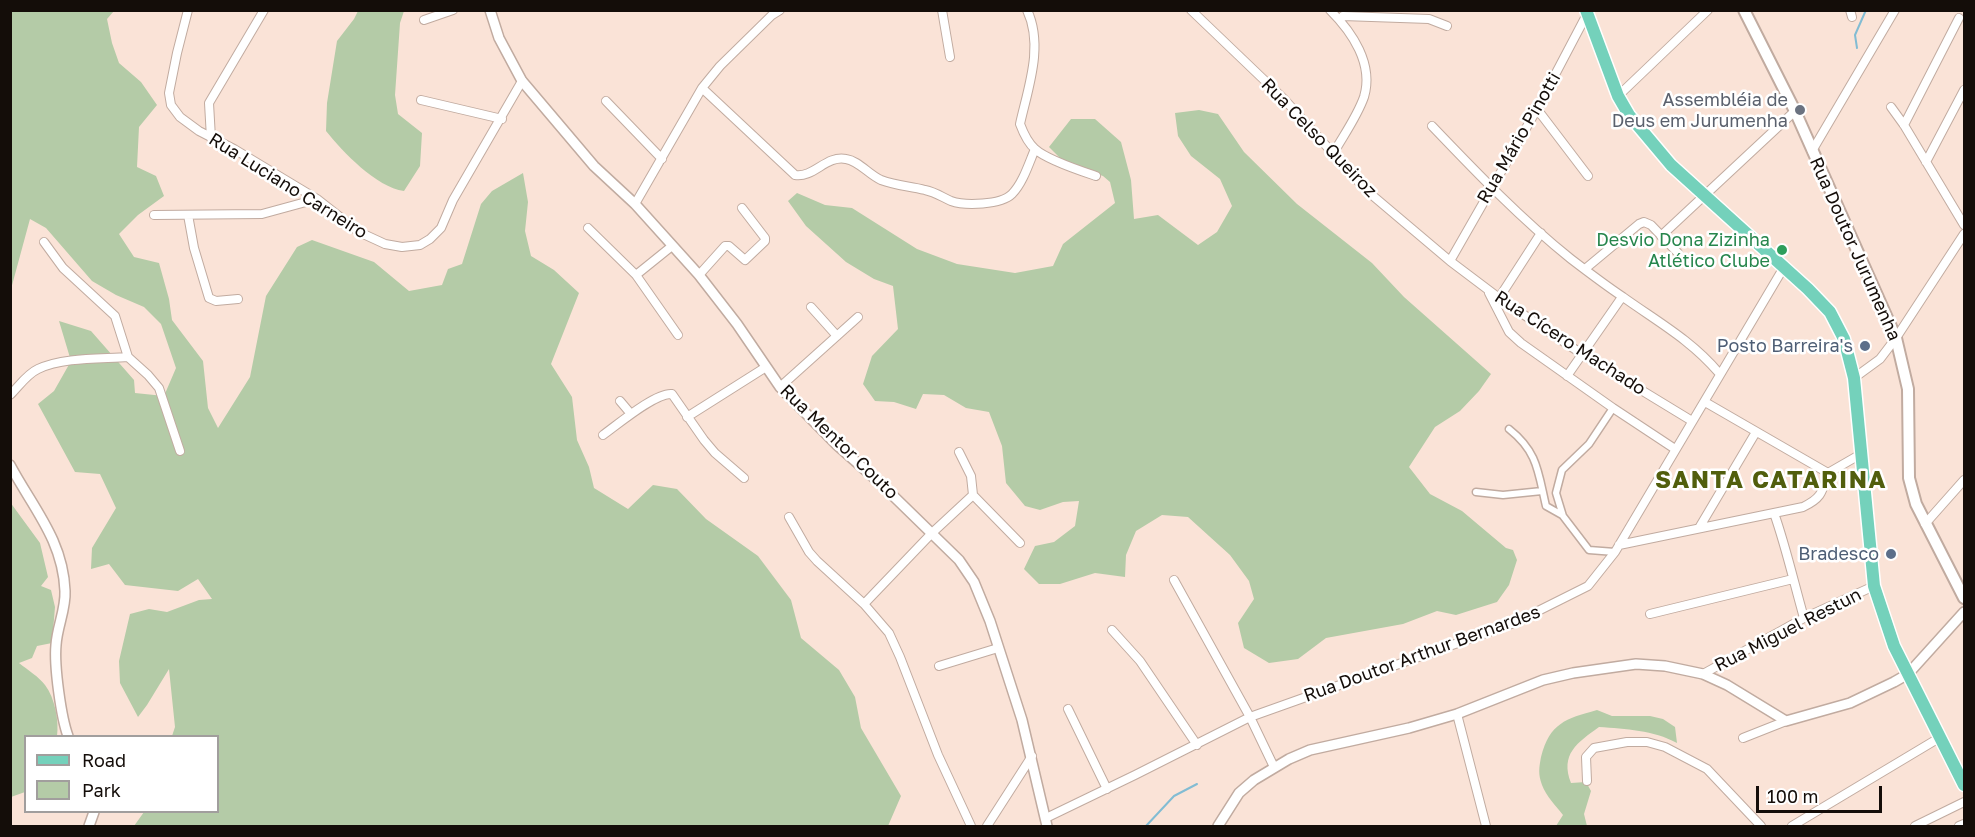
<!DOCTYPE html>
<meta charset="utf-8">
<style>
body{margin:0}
#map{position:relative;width:1975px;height:837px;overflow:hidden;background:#fae3d7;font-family:"Golos Text",sans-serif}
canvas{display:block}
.frame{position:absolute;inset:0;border:12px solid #140d09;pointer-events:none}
.legend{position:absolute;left:24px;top:735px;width:195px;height:78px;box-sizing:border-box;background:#fff;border:2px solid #a19e9d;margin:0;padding:8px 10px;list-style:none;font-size:18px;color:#140d09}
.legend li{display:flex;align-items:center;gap:12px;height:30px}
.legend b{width:30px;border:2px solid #a19e9d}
.scale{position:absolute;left:1756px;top:786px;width:126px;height:27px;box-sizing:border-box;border:3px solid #140d09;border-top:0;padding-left:8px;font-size:18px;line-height:21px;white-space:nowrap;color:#140d09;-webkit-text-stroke:4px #fff;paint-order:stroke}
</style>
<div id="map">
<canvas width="1975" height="837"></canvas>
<div class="frame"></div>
<ul class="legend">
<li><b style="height:8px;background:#74d1bb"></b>Road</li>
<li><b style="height:16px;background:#b4cba7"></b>Park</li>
</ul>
<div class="scale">100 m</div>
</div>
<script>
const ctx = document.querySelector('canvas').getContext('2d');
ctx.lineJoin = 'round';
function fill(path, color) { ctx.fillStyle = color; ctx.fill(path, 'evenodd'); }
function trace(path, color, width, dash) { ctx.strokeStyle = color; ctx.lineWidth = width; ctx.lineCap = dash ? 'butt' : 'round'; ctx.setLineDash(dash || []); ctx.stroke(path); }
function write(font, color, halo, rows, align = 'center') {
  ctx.font = font + ' "Golos Text",sans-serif'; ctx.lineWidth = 5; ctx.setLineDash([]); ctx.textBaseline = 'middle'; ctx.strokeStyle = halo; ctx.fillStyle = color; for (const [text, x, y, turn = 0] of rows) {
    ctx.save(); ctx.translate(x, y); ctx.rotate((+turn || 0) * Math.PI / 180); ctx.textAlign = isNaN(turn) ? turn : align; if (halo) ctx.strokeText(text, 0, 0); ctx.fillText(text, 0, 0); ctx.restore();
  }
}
fill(new Path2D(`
 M11,11h103l-7,8 5,24 7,20 22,19 16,23 -18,22 -2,40 19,9 8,20 -26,19 -19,19 15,23 25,6 10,36 3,21 31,41 5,47 10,20 32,-51 16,-81 31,-49 15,-7 62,22 35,29 33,-6 6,-16 14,-5 19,-60 11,-13 31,-18 5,29 -3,29 6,25 23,14 25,23 -28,71 21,33 5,43 12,27 5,21 34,21 25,-24 24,4 29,30 52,37 33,44 10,38 38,32 16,27 6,31 40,68 -13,30h-754l10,-14h74v-76h-46l3,-9 -6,-58 -22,36 -9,12 -18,-34 -1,-22 11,-47 19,-5 18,3 32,-12 13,-1 -14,-20 -20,12 -53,-6 -16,-21 -18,5 1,-21 24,-40 -16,-34 -25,-2 -37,-68 16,-13 17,-30 -12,-40 32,10 43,49 1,13 29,3 12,-28 -15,-44 -17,-17 -28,-12 -24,-14 -46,-53 -16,-9 -19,70z
 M358,11h46l-4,12 -5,72 3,19 24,19 -2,33 -16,25c-28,-4 -61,-39 -78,-60l1,-28 10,-62 17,-22z
 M1199,110l19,4 26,38 53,52 75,59 32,34 87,77 -12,17 -19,20 -25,16 -26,40 21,27 32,17 44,37 7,2 4,10 -8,25 -12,17 -41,13 -19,-4 -34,13 -77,14 -28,21 -29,4 -25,-15 -6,-25 16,-24 -5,-18 -19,-26 -42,-38 -26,-2 -26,16 -10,24 -1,22 -30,-4 -35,11h-21l-15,-15 11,-23 19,-4 21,-16 4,-25 -16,1 -23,8 -15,-4 -19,-23 -4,-37 -13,-34 -23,-4 -22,-13 -21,-1 -7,15 -22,-7 -19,-1 -12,-17 9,-28 26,-27 -5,-43 -19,-7 -28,-17 -40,-36 -18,-25 9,-8 28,12 27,3 65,41 40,15 58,9 38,-7 10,-22 52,-41 -5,-21 -7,-6 -38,-13 -16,-16 22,-28h24l26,23 10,38 3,39 24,-4 40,30 19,-13 15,-26 -12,-27 -29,-23 -13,-20 -3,-23z
 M10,502l30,41 8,34 -7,9 10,4 4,17 -3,36 -15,3 -5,12 -13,5c9,7 20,14 26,22 10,13 14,36 12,51h-31l-1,56 -14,5z
 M1597,710l15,6h38l13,3 12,8 2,16c-24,-13 -51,-14 -78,-16 -22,16 -39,27 -28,56l15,-1 5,9 -7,23 3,12h-31l7,-11c-7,-9 -17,-19 -21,-30 -4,-11 -3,-17 -1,-28 9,-34 24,-38 56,-47z`), '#b4cba7');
trace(new Path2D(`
 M1857,48l-2,-13 11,-25
 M1146,826l28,-30 23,-12`), '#82bcd3', 2);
const pedestrian = new Path2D(`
 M1613,408l-24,36 -27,26 -6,23 7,23 26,34 26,2
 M1509,429c29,23 29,43 37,77l16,9
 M1476,492l27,3 39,-4`);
const minor = new Path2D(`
 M188,10l-11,43 -8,40 2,12 9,12 19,14 35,18 83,50 42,33 26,12 17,3 18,-2 10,-6 11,-11 12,-28 69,-119
 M942,10l8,47
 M1027,10c17,36 1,78 -7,114 3,8 8,19 15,25 12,11 46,22 61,27
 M1191,10l93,89 82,91 84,71 49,37 83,56 110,67
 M1330,10c22,22 44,54 34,87 -7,20 -21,39 -31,57
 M1850,10l2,7
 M1343,16l86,3 18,7
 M424,20l29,-10
 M702,88l93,87c19,3 31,-20 51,-16 13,2 22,15 35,21 16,6 29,6 44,10 10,2 17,7 26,11 14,5 50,4 61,-7 11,-11 17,-31 23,-45
 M1618,96l90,-86
 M421,100l81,19
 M606,101l56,58
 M1891,107l13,18 60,100
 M1537,109l51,67
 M1904,125l55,-107
 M1432,126c44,46 89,93 139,133 17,13 34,26 52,38 35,25 68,43 96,76
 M211,138l-2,-35 55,-93
 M1812,151l83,-141
 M1926,162l38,-72
 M635,204l67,-116 18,-22 52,-51 8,-5
 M154,215l108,-1 55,-15
 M188,215l6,33 15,50 7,3 22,-2
 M588,228l48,47 42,60
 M1661,236l134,-125
 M44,242l19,26 52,48 13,41 20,18 11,13 21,63
 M1450,261l87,-152 50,-95
 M1585,269l54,-45 5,-2 7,3 27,28
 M636,275l36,-29
 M699,275l26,-29h4l16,14 20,-19v-3l-23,-30
 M1489,293l20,39 12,11 92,65 62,41
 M1499,298l42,-65
 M811,307l26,29
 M1567,376l55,-79
 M1854,378l26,-19 16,-21 68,-104
 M780,387l78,-70
 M10,395c9,-9 17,-21 28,-26 25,-12 63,-10 90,-12
 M620,401l11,13
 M1705,402l123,71 33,-19
 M687,417l79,-50
 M603,435c14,-10 53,-43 69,-41l32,46 11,13 29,25
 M959,452l12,24 2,19 47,48
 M1774,513c12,34 20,70 30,105
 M789,517l20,35 8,9 47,43 25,29 11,24 38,98 33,71
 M1925,524l39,-44
 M1699,528l57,-96
 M1619,545l184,-38c19,-9 19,-15 25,-34
 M1174,580l76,137 24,50
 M864,604l68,-71 41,-38
 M1650,614l143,-35
 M1112,630l28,31 57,84
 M939,666l59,-18
 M1703,674l101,-56 70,-32
 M1068,709l39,80
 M1457,714l29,112
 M1743,738l43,-17
 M1587,781l-1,-24 8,-9 33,-6h20l18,5 42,22 54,57
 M1046,818l89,-43 115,-58 264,-94 74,-37 27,-34 169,-285
 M987,826l45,-70
 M1792,826l147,-88
 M1915,826l49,-24
 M1959,826l5,-2`);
const tertiary = new Path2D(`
 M490,10l9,28 23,43 72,85 41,38 64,71 38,49 43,63 57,58 44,39 78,76 15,22 16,39 32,99 25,106
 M10,465c23,43 53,75 55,126 1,18 -8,36 -9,54 -2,21 5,72 12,91
 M89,826l5,-14
 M1218,826l21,-33 15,-13 35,-21 21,-9 99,-22 48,-14 86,-34 30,-7 63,-9 29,2 38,8 24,11 59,36 64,-18 44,-21 14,-8 56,-62`);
const secondary = new Path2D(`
 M1744,10l51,101 101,227 12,51 1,89 7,26 48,94`);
const primary = new Path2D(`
 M1586,10l32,86 11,19 42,50 137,124 22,23 14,27 10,39 20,208 20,60 70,139`);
trace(pedestrian, '#c1aba0', 9);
trace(minor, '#c1aba0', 10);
trace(tertiary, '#c1aba0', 12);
trace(secondary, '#c1aba0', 14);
trace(primary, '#fff', 15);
trace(pedestrian, '#fff', 6);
trace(minor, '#fff', 8);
trace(tertiary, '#fff', 9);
trace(secondary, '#fff', 10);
trace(primary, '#74d1bb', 12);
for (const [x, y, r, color] of [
 [1800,110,6,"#6b7280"],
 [1782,250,6,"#2e9e5b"],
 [1865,346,6,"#5c6f8a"],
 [1891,554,6,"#5c6f8a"]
]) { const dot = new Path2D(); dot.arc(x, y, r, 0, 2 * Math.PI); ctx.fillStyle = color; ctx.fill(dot); trace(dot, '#fff', 2); }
write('18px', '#5b616d', '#fff', [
 ["Assembléia de",1788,100],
 ["Deus em Jurumenha",1788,121]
], 'right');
write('18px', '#140d09', '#fff', [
 ["Rua Celso Queiroz",1319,138,46],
 ["Rua Mário Pinotti",1519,138,-60],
 ["Rua Luciano Carneiro",288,186,32],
 ["Rua Doutor Jurumenha",1855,249,66],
 ["Rua Cícero Machado",1570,343,33],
 ["Rua Mentor Couto",839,442,44],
 ["Rua Miguel Restun",1788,630,-27],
 ["Rua Doutor Arthur Bernardes",1422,654,-20]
]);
write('18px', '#27864d', '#fff', [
 ["Desvio Dona Zizinha",1770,240],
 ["Atlético Clube",1770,261]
], 'right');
write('18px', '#4e5e75', '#fff', [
 ["Posto Barreira's",1853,346],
 ["Bradesco",1879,554]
], 'right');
ctx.letterSpacing = '1.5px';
write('bold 24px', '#515e0d', '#fff', [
 ["SANTA CATARINA",1771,480]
]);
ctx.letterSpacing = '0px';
</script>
